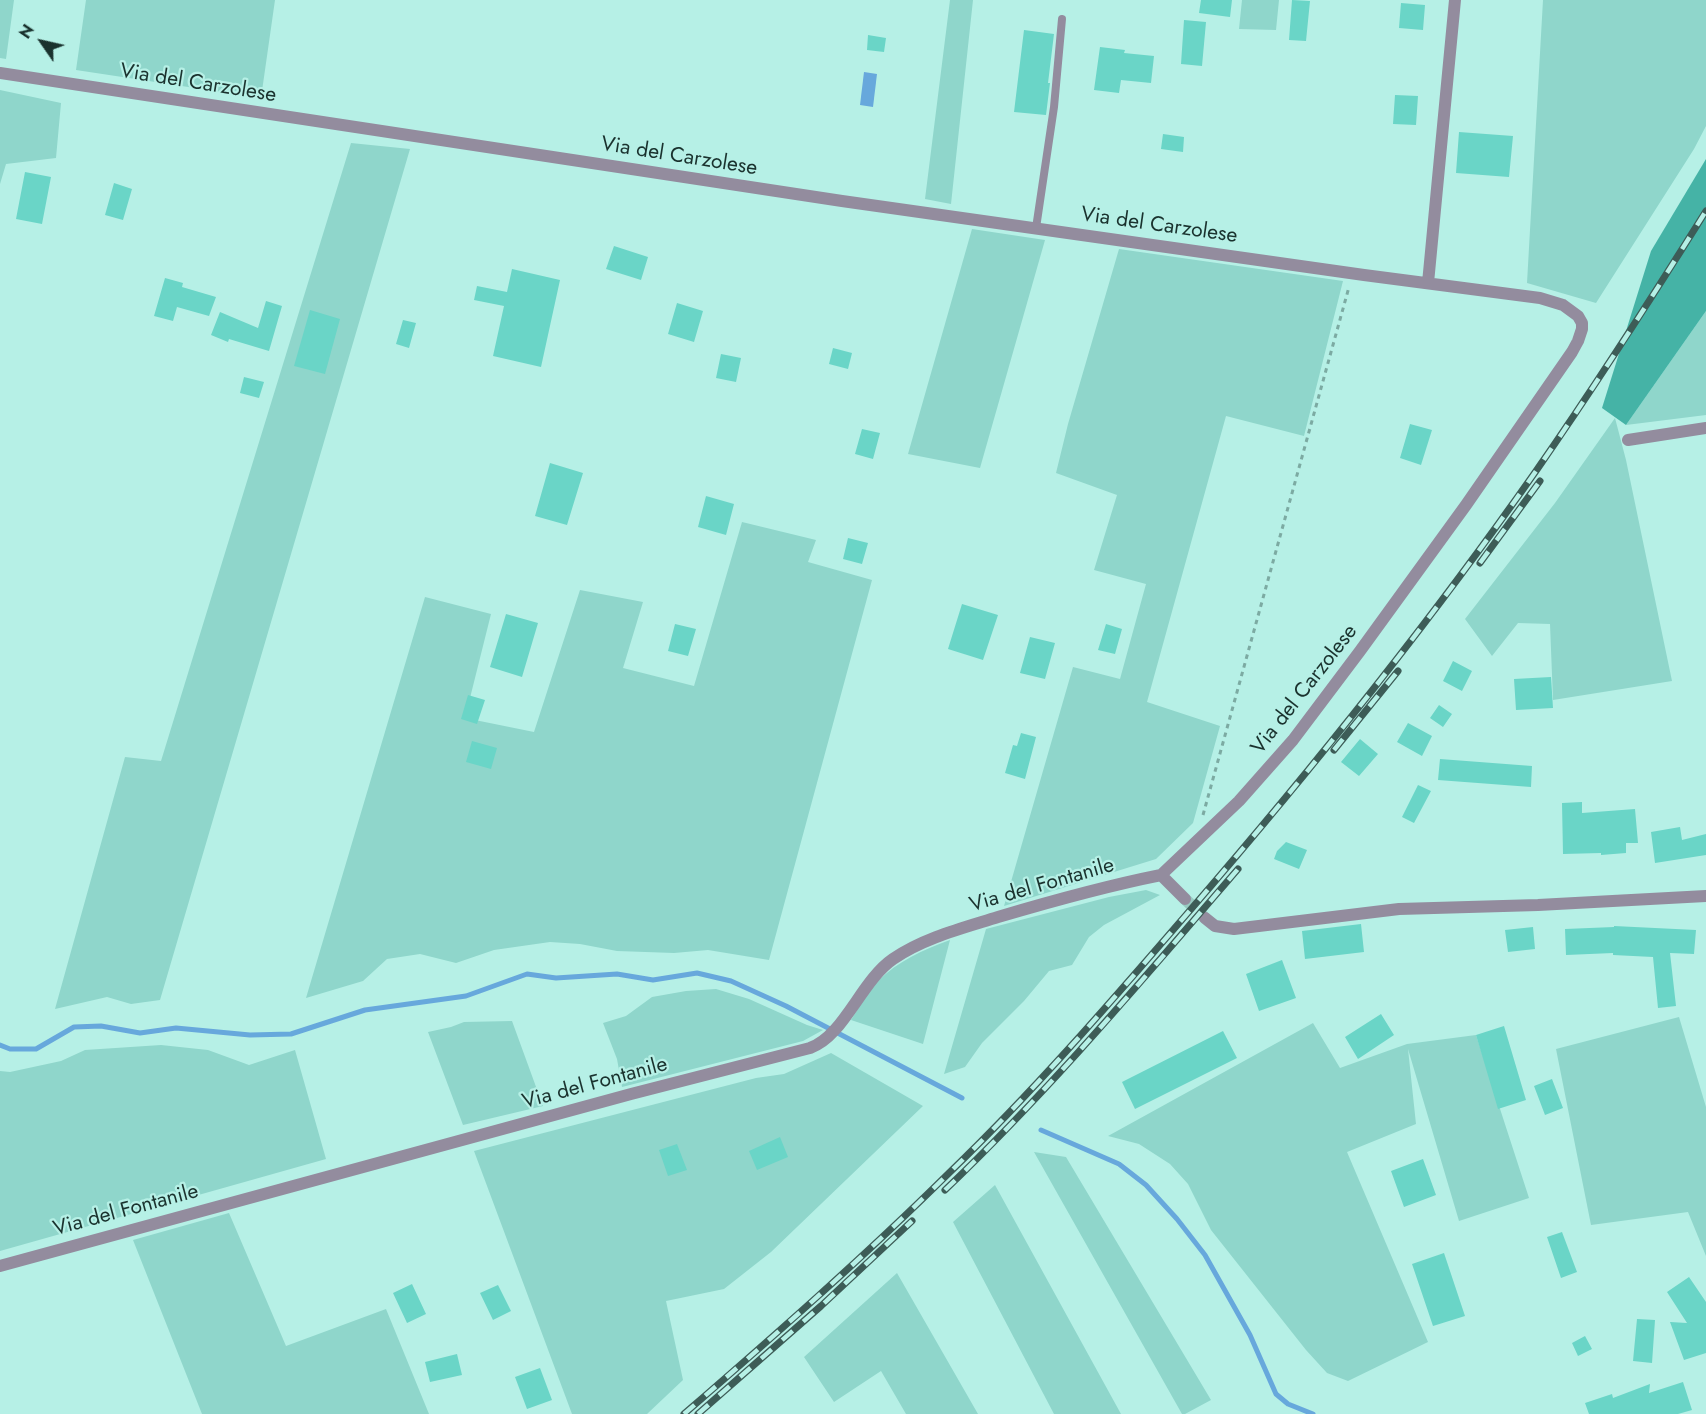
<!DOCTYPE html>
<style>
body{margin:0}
#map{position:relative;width:1706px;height:1414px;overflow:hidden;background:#b6f0e6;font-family:Jost,sans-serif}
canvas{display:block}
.north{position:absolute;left:12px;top:12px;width:60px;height:60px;-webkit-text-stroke:4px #b6f0e6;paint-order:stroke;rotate:304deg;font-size:16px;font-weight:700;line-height:24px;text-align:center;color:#1a322e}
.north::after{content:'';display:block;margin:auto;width:21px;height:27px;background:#1a322e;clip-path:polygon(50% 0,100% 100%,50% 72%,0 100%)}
</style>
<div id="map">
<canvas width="1706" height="1414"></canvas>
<div class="north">N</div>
</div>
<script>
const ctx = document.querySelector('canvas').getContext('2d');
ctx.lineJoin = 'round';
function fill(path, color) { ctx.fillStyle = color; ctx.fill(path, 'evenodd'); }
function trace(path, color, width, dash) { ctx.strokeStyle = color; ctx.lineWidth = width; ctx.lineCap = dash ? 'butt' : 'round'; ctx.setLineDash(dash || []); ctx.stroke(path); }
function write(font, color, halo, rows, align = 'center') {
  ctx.font = font + ' Jost,sans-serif'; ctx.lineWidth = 4.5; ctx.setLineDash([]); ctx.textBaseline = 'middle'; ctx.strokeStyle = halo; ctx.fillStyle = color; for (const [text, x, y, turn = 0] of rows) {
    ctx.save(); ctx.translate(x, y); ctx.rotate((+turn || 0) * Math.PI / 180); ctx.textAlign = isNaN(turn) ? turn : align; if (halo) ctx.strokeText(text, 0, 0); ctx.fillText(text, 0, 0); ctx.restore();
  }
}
fill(new Path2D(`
 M0,0h14l-8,59 -6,-1z
 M86,0h189l-14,98 -185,-28z
 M950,0h23l-22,204 -26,-5z
 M1242,0h37l-3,30 -37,-1z
 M1543,0h163v126l-12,23 -98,154 -69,-20z
 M0,90l61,13 -5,55 -50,6 -6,20z
 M351,143l59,6 -250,851 -29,4 -24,-7 -52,12 70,-252 36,4z
 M972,229l73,11 -65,228 -72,-14z
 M1119,249l224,32 -39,155 -78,-20 -79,286 73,24 -27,97 -37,36 -152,47 69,-239 47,12 26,-95 -52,-14 23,-75 -61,-22 12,-49z
 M1706,311v104l-80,10z
 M1615,418l11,42 46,221 -119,19 -3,-76 -32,-1 -26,33 -27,-37 90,-116z
 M742,522l74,18 -8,22 64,18 -103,380 -61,-10 -34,3 -57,-2 -37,-7 -30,-2 -56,8 -38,13 -36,-9 -33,5 -24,22 -57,17 119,-401 66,17 -26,104 69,14 46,-142 63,12 -20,66 71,18z
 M1146,890l14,5 -56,30 -15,12 -17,28 -23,6 -25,30 -42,42 -17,24 -21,7 42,-145 123,-32z
 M950,940l-27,104 -72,-24c8,-12 16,-28 27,-39 20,-20 45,-31 72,-41z
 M716,989l33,10 58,26 16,5 -20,11 -181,46 -5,-28 -14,-36 23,-7 26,-19 34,-6z
 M1679,1017l27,90v149l-18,-44 -97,13 -35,-176z
 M512,1021l31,85 -80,19 -35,-93 23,-5 13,-5z
 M1313,1023l27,45 67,-24 69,-9 53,163 -70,23 -51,-172 8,75 -69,28 81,190 -80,39 -21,-8 -21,-23 -95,-120 -23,-46 -18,-20 -31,-20 -31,-8z
 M161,1045l47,5 41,15 46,-15 31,109 -326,92v-180l10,1 51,-11 24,-11z
 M831,1053l92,53 -152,146 -47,37 -58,12 17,79 -36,34h-75l-98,-263 282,-73 28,-4z
 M1034,1152l32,5 145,243 -26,14h-3z
 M995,1185l126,229h-67l-101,-192z
 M229,1213l57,133 100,-37 43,105h-227l-69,-174z
 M897,1273l81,141h-72l-25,-43 -47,31 -30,-45z`), '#8fd6cb');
fill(new Path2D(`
 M1706,159v152l-80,114 -24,-17 49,-157z`), '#45b3a6');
fill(new Path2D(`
 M864,72l13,2 -4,33 -13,-2z`), '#67a8dc');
trace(new Path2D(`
 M0,1045l10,4h26l38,-22 27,-1 39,7 36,-5 74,7 41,-1 74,-24 101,-14 61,-22 29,4 61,-4 36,6 44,-7 34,8 55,25 176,92
 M1041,1130l78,34 27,21 31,34 28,36 45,80 26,59 12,10 25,10`), '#67a8dc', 5);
fill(new Path2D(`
 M1201,0h31l-2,17 -31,-4z
 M1292,0l18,1 -4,40 -17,-1z
 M1401,3l24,2 -2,25 -24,-2z
 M1184,20l22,2 -4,44 -21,-2z
 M1024,30l30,4 -6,49h2l-4,32 -32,-3z
 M868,35l18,3 -2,14 -17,-2z
 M1100,47l25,3 -1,3 30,3 -3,27 -30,-3 -2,13 -25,-3z
 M1395,95l23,1 -2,29 -23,-1z
 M1459,132l54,4 -4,41 -53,-4z
 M1163,134l21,3 -1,15 -22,-3z
 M25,172l26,5 -9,47 -26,-5z
 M114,183l18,6 -9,31 -18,-5z
 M614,246l34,11 -7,23 -35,-11z
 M512,269l48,11 -19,87 -48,-11 11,-50 -30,-6 3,-14 30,6z
 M165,278l18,5 -1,4 34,10 -7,19 -32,-9 -4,14 -19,-5z
 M266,301l16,5 -13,45 -40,-12 -1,3 -17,-7 9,-23 38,16z
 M677,303l26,8 -9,31 -26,-8z
 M310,310l30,9 -15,55 -31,-8z
 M403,320l13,3 -7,25 -13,-4z
 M833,348l19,5 -4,16 -19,-5z
 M721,354l20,4 -5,24 -20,-4z
 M244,377l20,5 -5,16 -19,-5z
 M1410,424l22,6 -11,35 -21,-7z
 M862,429l18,4 -7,26 -18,-5z
 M550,463l33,10 -16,52 -32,-9z
 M706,496l28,8 -8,31 -28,-8z
 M848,538l20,5 -6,21 -19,-5z
 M962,604l36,11 -15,45 -35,-11z
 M506,614l32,9 -16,54 -32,-10z
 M675,624l21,5 -8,27 -20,-5z
 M1106,624l16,5 -7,25 -17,-4z
 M1030,637l25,6 -10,36 -25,-6z
 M1453,661l19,10 -10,20 -19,-10z
 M1551,677l2,31 -37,2 -2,-31z
 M468,695l17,5 -8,24 -16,-5z
 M1439,705l13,9 -9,13 -13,-9z
 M1408,723l24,13 -10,20 -25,-14z
 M1021,733l15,4 -11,42 -20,-6 8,-28 4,1z
 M1360,739l18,15 -19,22 -18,-14z
 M472,741l25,7 -6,21 -25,-7z
 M1440,759l92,7 -1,21 -93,-7z
 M1418,785l13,6 -17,32 -12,-6z
 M1582,802v11l53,-4 3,34h-12v10l-25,2v-2l-38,1 -1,-51z
 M1680,827l2,13 24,-6v21l-51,8 -4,-31z
 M1286,842l21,8 -8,19 -25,-10 3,-8z
 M1361,924l3,28 -59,7 -3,-28z
 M1614,926l82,4 -2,24 -24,-1 6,53 -18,2 -5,-51 -40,-2v-2l-47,2 -1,-26 49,-2z
 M1533,927l2,22 -27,3 -3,-22z
 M1282,960l14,38 -37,13 -13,-37z
 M1381,1014l13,21 -36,24 -13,-22z
 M1504,1026l22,74 -28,9 -22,-74z
 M1223,1031l14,27 -102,51 -13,-27z
 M1552,1079l11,29 -18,7 -11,-29z
 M780,1137l8,20 -31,13 -8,-19z
 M677,1144l10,26 -19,6 -9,-26z
 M1423,1159l13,36 -32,12 -13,-36z
 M1562,1232l15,40 -16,6 -14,-41z
 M1444,1253l21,63 -32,10 -21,-62z
 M1689,1277l17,25v51l-22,7 -14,-38 17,1 -20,-31z
 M412,1284l14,30 -19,9 -14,-30z
 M498,1285l13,26 -18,9 -13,-27z
 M1637,1319l18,1 -3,43 -19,-2z
 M1585,1336l7,13 -14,7 -6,-13z
 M457,1354l5,21 -32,7 -5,-20z
 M540,1368l12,32 -25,9 -12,-32z
 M1683,1382l9,28 -14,4h-89l-4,-11 27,-9 1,4 37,-14 -1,9z`), '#6ad5c7');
trace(new Path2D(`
 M1185,899l20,19`), '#97cac1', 12, [12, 6]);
trace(new Path2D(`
 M1203,815l146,-528`), '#7caaa2', 3, [4.5, 4.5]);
trace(new Path2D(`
 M1036,228l18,-121 8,-88`), '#938c9e', 8);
trace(new Path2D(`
 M0,73l842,128 522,74 176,23 23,7 15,11 4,7v6l-4,12 -6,11 -106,153 -106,146 -67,89 -54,61 -78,74
 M1428,283l27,-283
 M1628,440l78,-12
 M1161,875l24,24
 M1205,918l10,8 19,3 165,-20 139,-4 168,-9
 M0,1266l631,-172 179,-46c34,-12 51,-67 83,-89 30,-21 70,-31 105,-42 54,-16 108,-31 163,-42`), '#938c9e', 12);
const rail = new Path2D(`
 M1480,563l60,-82
 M1334,750l64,-79
 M945,1190c105,-100 198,-211 293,-321
 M684,1414c90,-78 180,-157 265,-241 84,-81 161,-170 237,-258 123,-142 242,-290 350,-444 59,-85 115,-172 170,-260
 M698,1414l123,-108 91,-85`);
trace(rail, '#3d5c57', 7);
trace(rail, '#b6f0e6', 4.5, [14]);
write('21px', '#1a322e', '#b6f0e6', [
 ["Via del Carzolese",198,84,9],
 ["Via del Carzolese",679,157,9],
 ["Via del Carzolese",1159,226,8],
 ["Via del Carzolese",1305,690,-52],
 ["Via del Fontanile",1042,886,-16],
 ["Via del Fontanile",595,1084,-15],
 ["Via del Fontanile",126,1211,-15]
]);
</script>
